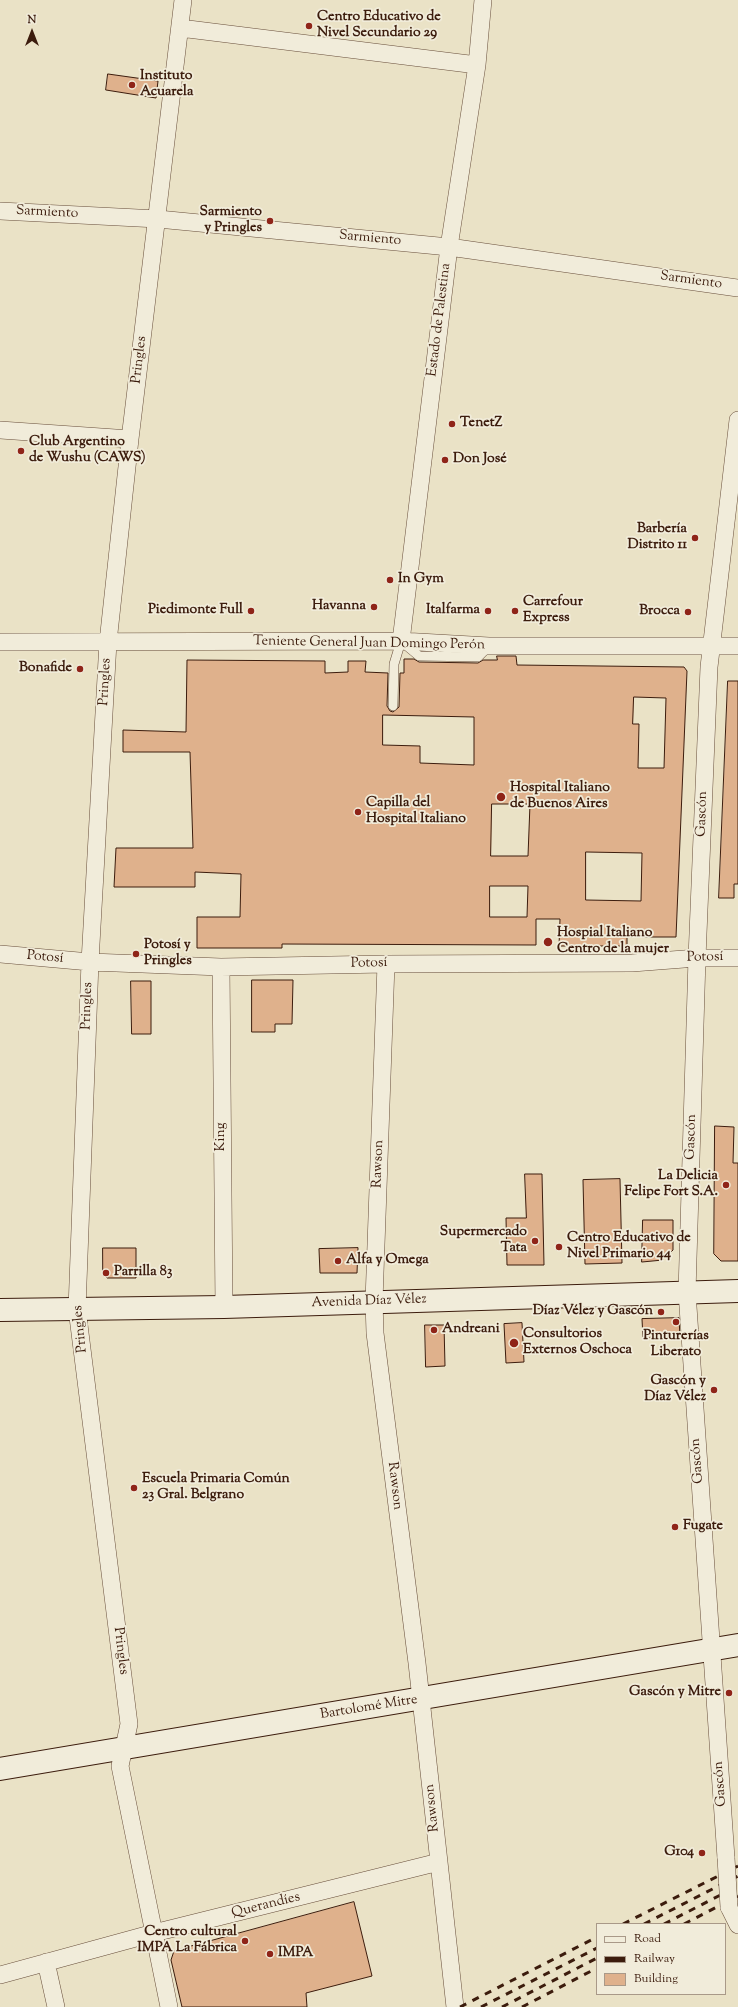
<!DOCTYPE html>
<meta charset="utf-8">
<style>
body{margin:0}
#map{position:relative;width:738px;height:2007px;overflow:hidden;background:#eae2c6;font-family:"Sorts Mill Goudy",serif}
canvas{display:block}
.legend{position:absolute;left:596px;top:1923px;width:130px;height:72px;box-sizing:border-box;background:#f1ecda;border:1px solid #a99988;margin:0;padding:5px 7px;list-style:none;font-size:12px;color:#3c1c0d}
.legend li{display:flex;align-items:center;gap:8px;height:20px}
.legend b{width:20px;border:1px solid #a99988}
.north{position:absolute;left:12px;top:12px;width:40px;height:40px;-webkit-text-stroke:3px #f1ecda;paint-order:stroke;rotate:0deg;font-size:11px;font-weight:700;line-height:16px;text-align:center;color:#3c1c0d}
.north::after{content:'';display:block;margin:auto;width:14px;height:18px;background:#3c1c0d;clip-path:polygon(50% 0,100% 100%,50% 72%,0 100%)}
</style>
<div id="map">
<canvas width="738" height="2007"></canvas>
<ul class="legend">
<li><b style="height:5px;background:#f1ecda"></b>Road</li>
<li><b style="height:5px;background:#3c1c0d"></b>Railway</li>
<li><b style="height:11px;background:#dfb18c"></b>Building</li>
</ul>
<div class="north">N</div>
</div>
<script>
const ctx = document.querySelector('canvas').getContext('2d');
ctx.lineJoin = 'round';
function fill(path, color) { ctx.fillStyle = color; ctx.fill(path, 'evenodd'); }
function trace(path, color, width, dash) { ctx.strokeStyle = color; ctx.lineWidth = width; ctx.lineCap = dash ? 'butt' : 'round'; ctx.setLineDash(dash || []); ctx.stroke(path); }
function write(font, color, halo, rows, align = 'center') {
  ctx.font = font + ' "Sorts Mill Goudy",serif'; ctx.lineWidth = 3.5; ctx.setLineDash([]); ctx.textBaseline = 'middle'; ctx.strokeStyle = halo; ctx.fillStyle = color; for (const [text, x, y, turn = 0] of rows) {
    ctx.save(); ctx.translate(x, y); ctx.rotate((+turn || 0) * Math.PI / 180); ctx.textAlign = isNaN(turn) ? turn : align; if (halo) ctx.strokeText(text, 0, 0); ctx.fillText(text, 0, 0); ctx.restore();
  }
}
const building = new Path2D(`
 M108,74l50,7 -2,17 -50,-8z
 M497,656h19l1,9 167,2 3,4 -11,266h-49v9h-68l1,-27h-24v26l-254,-1v4h-85v-31h43l1,-43 -46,-2v15h-81l2,-39h77l-3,-96h-67v-22l63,2 1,-72 138,1v12l23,-1v-11h18l-1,11 23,1 -1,33 3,5 3,1 6,-5 1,-34h4v-14h10l5,3 59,1 5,-3h14zM634,697l32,1 -2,70h-26l1,-44h-6zM383,715l91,2v48l-54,-2v-17l-37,-1zM492,804h38l-2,52h-37zM586,852l56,1 -1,48 -55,-1zM490,886h38l-1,31h-37z
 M728,681h10v203h-4v14h-15z
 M252,980h41l-1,44h-17v8h-23z
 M131,981h20v53h-19z
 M715,1126l19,1 -1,36h5v98h-17l-7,-7z
 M525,1174h17l2,91h-37l-1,-47h20z
 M620,1179l2,84 -37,1 -2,-84z
 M643,1220h30v30l-10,10 -21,2z
 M103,1248h33v30h-29l-4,-4z
 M358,1248l-1,25h-37l-1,-24z
 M679,1318l1,19 -37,1 -1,-19z
 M522,1323l2,39 -18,1 -2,-39z
 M425,1325h19l1,41 -19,1z
 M354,1902l18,74 -66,17 1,14h-125l-11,-47 3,-9z`);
fill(building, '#dfb18c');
trace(building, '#3c1c0d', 1);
const lane = new Path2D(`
 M393,706l1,-42 7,-23 18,15 59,1 11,-11`);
const street = new Path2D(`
 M180,28l297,37
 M0,211l158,8 291,28 289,41
 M0,430l130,9
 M401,641l48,-394 28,-182 6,-65
 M0,642l401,-1 88,5h249
 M0,954l90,8 131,5 165,-3 246,-1 65,-5h41
 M386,964l-12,337 1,32 42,330 38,344
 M221,967l3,340
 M726,1858l-39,-566 10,-334 12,-291 29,-247
 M729,1907l9,18
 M46,1962l10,45
 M0,1975l154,-42 285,-71
 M169,2007l-49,-241 9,-42 -52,-415 13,-347 18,-320 22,-203 53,-439`);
const secondary = new Path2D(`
 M0,1310l224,-3 514,-16
 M0,1769l738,-124`);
trace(lane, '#684e3b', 10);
trace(street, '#684e3b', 18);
trace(secondary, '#3c1c0d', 24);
trace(lane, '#f1ecda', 9);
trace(street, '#f1ecda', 17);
trace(secondary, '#f1ecda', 22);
trace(new Path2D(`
 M623,1924l115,-58
 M644,1924l94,-48
 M664,1924l74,-38
 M684,1924l54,-28
 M460,2007l137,-70
 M481,2007l116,-59
 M502,2007l95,-49
 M522,2007l75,-39`), '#3c1c0d', 3, [7, 7]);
const streetBridge = new Path2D(`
 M726,1858l3,49`);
trace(streetBridge, '#684e3b', 18, []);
trace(streetBridge, '#f1ecda', 17);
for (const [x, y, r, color] of [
 [309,26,4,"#8f2418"],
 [132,85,4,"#8f2418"],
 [270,221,4,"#8f2418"],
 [452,424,4,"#8f2418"],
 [21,451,4,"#8f2418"],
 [445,460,4,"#8f2418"],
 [695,538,4,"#8f2418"],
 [390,580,4,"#8f2418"],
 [374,607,4,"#8f2418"],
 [251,611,4,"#8f2418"],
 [488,611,4,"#8f2418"],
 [515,611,4,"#8f2418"],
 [688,612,4,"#8f2418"],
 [80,669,4,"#8f2418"],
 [501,797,5,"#8f2418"],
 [358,812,4,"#8f2418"],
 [548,942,5,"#8f2418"],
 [136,954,4,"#8f2418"],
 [726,1185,4,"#8f2418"],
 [535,1241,4,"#8f2418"],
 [559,1247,4,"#8f2418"],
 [338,1261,4,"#8f2418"],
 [106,1273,4,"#8f2418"],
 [661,1312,4,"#8f2418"],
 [676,1322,4,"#8f2418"],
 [434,1330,4,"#8f2418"],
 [514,1343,5,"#8f2418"],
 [714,1390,4,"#8f2418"],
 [134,1488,4,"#8f2418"],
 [675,1527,4,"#8f2418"],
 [729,1693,4,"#8f2418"],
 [702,1853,4,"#8f2418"],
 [245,1941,4,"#8f2418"],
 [270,1954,4,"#8f2418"]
]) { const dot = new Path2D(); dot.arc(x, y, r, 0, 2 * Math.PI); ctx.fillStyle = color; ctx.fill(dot); trace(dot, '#f1ecda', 1.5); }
write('bold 14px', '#3c1c0d', '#f1ecda', [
 ["Centro Educativo de",317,18],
 ["Nivel Secundario 29",317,34],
 ["Instituto",140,77],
 ["Acuarela",140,93],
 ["Sarmiento",262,213,"right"],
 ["y Pringles",262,229,"right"],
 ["TenetZ",460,424],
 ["Club Argentino",29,443],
 ["de Wushu (CAWS)",29,459],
 ["Don José",453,460],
 ["Barbería",687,530,"right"],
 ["Distrito 11",687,546,"right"],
 ["In Gym",398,580],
 ["Carrefour",523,603],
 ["Express",523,619],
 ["Havanna",366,607,"right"],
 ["Piedimonte Full",243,611,"right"],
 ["Italfarma",480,611,"right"],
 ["Brocca",680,612,"right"],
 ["Bonafide",72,669,"right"],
 ["Hospital Italiano",510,789],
 ["de Buenos Aires",510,805],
 ["Capilla del",366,804],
 ["Hospital Italiano",366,820],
 ["Hospial Italiano",557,934],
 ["Centro de la mujer",557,950],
 ["Potosí y",144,946],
 ["Pringles",144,962],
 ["La Delicia",718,1177,"right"],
 ["Felipe Fort S.A.",718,1193,"right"],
 ["Supermercado",527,1233,"right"],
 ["Tata",527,1249,"right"],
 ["Centro Educativo de",567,1239],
 ["Nivel Primario 44",567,1255],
 ["Alfa y Omega",346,1261],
 ["Parrilla 83",114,1273],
 ["Díaz Vélez y Gascón",653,1312,"right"],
 ["Andreani",442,1330],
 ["Consultorios",523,1335],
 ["Externos Oschoca",523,1351],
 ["Pinturerías",676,1337,"center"],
 ["Liberato",676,1353,"center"],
 ["Gascón y",706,1382,"right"],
 ["Díaz Vélez",706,1398,"right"],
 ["Escuela Primaria Común",142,1480],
 ["23 Gral. Belgrano",142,1496],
 ["Fugate",683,1527],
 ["Gascón y Mitre",721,1693,"right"],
 ["G104",694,1853,"right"],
 ["Centro cultural",237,1933,"right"],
 ["IMPA La Fábrica",237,1949,"right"],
 ["IMPA",278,1954]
], 'left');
write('14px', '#3c1c0d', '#f1ecda', [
 ["Sarmiento",47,213,3],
 ["Sarmiento",370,239,5],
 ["Sarmiento",691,281,8],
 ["Estado de Palestina",440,320,-83],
 ["Pringles",140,360,-83],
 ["Teniente General Juan Domingo Perón",369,644,1],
 ["Pringles",106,682,-87],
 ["Gascón",703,814,-88],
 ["Potosí",45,958,5],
 ["Potosí",705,958,-1],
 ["Potosí",369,964,-1],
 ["Pringles",88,1006,-88],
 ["King",222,1137,-90],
 ["Gascón",692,1137,-88],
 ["Rawson",379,1164,-88],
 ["Avenida Díaz Vélez",369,1302,-2],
 ["Pringles",81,1329,-96],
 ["Gascón",698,1461,-94],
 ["Rawson",394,1486,83],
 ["Pringles",120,1651,83],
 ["Bartolomé Mitre",369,1708,-9],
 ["Gascón",721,1784,-94],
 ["Rawson",433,1808,-96],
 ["Querandíes",266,1906,-14]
]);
</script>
